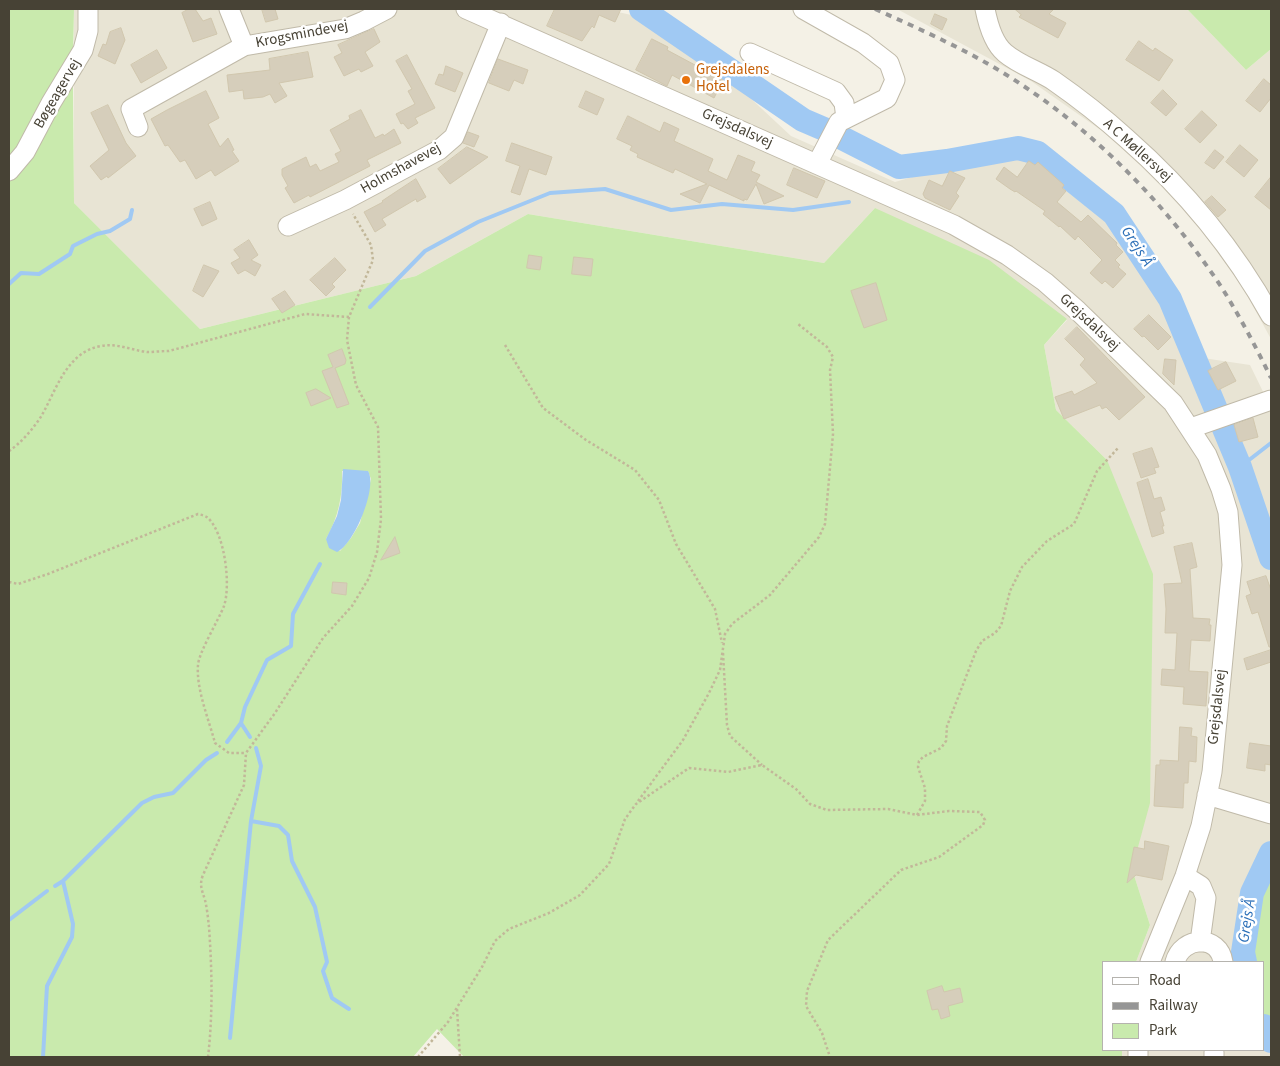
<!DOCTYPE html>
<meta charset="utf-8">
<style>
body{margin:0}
#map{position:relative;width:1280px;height:1066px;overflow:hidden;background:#f4f1e6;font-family:"Source Sans 3",sans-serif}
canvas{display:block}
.frame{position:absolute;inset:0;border:10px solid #474235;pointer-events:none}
.legend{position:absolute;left:1102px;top:961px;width:162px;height:90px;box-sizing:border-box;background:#fff;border:1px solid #b5b3ae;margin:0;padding:6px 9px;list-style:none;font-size:15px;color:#474235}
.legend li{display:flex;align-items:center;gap:10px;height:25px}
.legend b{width:25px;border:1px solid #b5b3ae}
</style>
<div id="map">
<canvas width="1280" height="1066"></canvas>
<div class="frame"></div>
<ul class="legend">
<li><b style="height:6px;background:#fff"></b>Road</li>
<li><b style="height:6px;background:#969696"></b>Railway</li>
<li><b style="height:14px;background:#c9eaad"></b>Park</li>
</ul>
</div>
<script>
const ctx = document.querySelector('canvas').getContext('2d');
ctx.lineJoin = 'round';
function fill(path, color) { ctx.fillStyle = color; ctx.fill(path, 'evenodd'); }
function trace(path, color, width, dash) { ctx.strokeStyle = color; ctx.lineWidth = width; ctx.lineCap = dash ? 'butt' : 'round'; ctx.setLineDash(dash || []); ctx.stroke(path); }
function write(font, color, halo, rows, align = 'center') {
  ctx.font = font + ' "Source Sans 3",sans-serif'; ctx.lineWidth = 5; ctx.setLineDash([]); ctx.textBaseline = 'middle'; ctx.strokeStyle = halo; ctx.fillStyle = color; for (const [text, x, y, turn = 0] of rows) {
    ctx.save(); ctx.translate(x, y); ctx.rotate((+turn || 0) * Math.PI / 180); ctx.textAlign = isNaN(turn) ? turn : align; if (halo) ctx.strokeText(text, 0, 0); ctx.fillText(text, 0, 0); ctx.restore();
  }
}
fill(new Path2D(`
 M74,9h531l48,11 79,61 59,55 104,46 90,-26 43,-10 48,26 67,69 60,117 47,7 21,43v124l-3,4 3,9v322l-17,41v54h-118l14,-37 -18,-56 -25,-409 -51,-50 -12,-65 23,-25 -192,-112 -51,55 -296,-49 -112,62 -216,53 -126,-126z
 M897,9h290l59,61 25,-21v290l-28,-51 -54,-75 -67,-68 -91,-64z
 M1264,1024l7,33h-149v-7h142z`), '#e8e4d4');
fill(new Path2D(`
 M9,9h65l-1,48 -55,93 -9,9z
 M1187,9h84v40l-25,21z
 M73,85l1,118 126,126 216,-53 112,-62 296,49 51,-55 114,52 78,59 -23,26 12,65 51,50 46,114 -3,229 -18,66 18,56 -14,37h-32v88h18v7h-658l-27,-28 -24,28h-404v-879l9,-9zM342,471h26l3,8 -11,44 -9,15 -11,13 -14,-12c12,-21 17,-43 16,-68z
 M1271,867v185l-7,-28v-62h-10v-54z`), '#c9eaad');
fill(new Path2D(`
 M343,469l25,2c10,16 -14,74 -31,81l-8,-4 -3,-9 11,-23 4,-16z`), '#a0c9f3');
trace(new Path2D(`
 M9,284l12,-11 18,1 31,-20 3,-8 24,-12 13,-3 20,-12 2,-9
 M370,307l55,-56 53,-29 72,-29 55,-4 66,21 51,-6 71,6 56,-8
 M1240,467l31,-24
 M241,723l9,14
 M227,742l14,-19 4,-16 22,-47 24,-14 2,-32 27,-50
 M256,748l5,18 -10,55 28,5 9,9 4,26 23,46 12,55 -4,9 9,27 17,11
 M55,886l8,-5 79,-78 12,-6 19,-4 33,-33 11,-7
 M9,920l38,-29
 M230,1038l21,-217
 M43,1057l4,-71 25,-49 1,-13 -10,-43`), '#a0c9f3', 4);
trace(new Path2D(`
 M641,9l162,111 21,9
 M844,139l55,28 48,-6 71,-13 20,5 76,61 56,85 70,168 31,91
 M1245,962l-2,-10 9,-59 19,-40
 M1264,1026l7,15`), '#a0c9f3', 24);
const building = new Path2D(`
 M189,9h6l8,12 8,-3 6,16 -24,8 -11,-29z
 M262,9h13l3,10 -12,3z
 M555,9h66l-6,13 -16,-7 -5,13 -2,-2 -10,15 -35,-15z
 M1015,9h39l-5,5 17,9 -8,15 -39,-21 2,-2z
 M935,14l12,5 -5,11 -11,-6z
 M121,28l4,12 -10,24 -17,-8 5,-12 3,1 4,-13z
 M374,29l6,13 -15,10 8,14 -12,6 -2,-3 -15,7 -10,-19 8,-4 -4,-8z
 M652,39l16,8 -1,3 56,30 -9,18 -42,-23 -5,11 -31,-16z
 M1139,41l14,10 2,-3 18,12 -14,21 -33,-21z
 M157,50l10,18 -26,15 -10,-18z
 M308,52l5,25 -34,6 8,13 -12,7 -5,-9 -7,3 -19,2 -1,-9 -14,2 -2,-17 43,-5 -1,-11z
 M407,55l28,53 -20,10 3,5 -10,6 -5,-6 -2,1 -5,-10 19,-10 -7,-13 4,-2 -16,-28z
 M498,59l30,11 -5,14 -9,-4 -5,11 -20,-8z
 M446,66l17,7 -8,19 -20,-8 4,-10 4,1z
 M1264,79l7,6v13l-11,14 -14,-11z
 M1163,90l14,14 -11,12 -15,-13z
 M206,91l13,27 -11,6 12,23 8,-9 6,12 -2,1 7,10 -24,15 -4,-6 -15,9 -11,-19 -5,2 -12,-17 -3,1 -14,-27 16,-9z
 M586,91l18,8 -7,16 -18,-8z
 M108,105l18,38 10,13 -28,22 -1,-2 -6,4 -11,-14 19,-16 -18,-37z
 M361,110l14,28 8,-4 1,2 10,-7 7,14 -34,17 3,6 -60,31 -1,-2 -15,8 -9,-15 3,-2 -6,-11v-6l24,-12 4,10 6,-3 4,7 19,-9 -4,-8 6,-3 -11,-21 20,-11 -1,-3z
 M1202,111l15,14 -17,18 -15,-14z
 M628,116l32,16 4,-10 15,7 -5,12 39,18 -5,12 19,9 11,-25 17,7 -4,9 9,4 -4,7 28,14 -20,8 -8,-20 -9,16 -3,-1v2l-35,-16 -9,18 -20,-9 27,-10 -32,-15 -2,4 -36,-16 1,-3 -8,-4 2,-4 -15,-7z
 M468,132l11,4 -5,11 -11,-4z
 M512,143l40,14 -6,18 -17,-6 -9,26 -9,-3 9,-26 -14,-5z
 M1240,145l18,15 -14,17 -18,-15z
 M467,147l21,10 -38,27 -12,-15z
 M1215,150l9,7 -10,12 -9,-6z
 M1029,161l6,4 3,-3 26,23 -2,3 4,3 -9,11 24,20 7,-7 29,28 -1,2 7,7 -8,8 5,5 -2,2 8,7 -13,14 -8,-7 -3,3 -12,-11 12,-13 -24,-24 -3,4 -15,-14 -1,1 -16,-13 2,-3 -29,-20 -1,1 -5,-3 -14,-10 8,-12 13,10z
 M794,168l31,13 -8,17 -30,-13z
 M950,171l15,7 -9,15 3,3 -9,14 -25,-12 -2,-4 6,-14 13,6z
 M1271,177v33l-16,-13z
 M416,179l10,18 -9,5 -1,-3 -34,20 4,6 -11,7 -11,-20 19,-10 -1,-1 9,-6z
 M1212,196l14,14 -8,7 -13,-15z
 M210,202l7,17 -15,7 -8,-17z
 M249,240l9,15 -7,5 10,5 -6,11 -10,-6 -7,4 -7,-11 9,-5 -6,-8z
 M529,255l13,2 -2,13 -13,-2z
 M574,257l19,2 -2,17 -19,-2z
 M335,258l11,12 -14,14 3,3 -9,9 -16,-16z
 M204,265l15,6 -16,26 -10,-6z
 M876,283l11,37 -23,8 -13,-37z
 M285,291l10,14 -13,8 -10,-14z
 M1149,315l22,22 -13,13 -14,-14 -2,1 -8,-8z
 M1077,327l68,70 -26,23 -13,-13 -4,2 -2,-4 -36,14 -9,-22 17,-6 2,4 23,-12 -17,-18 5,-6 -20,-20z
 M342,349l4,11 -1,4 -10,4 14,36 -12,4 -15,-37 11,-4 -5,-12z
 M1165,359l11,1 -2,25 -11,-11z
 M1226,362l10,19 -18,9 -10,-19z
 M316,389l15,9 -20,8 -5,-13z
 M1253,418l5,19 -19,5 -5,-17z
 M1152,448l7,19 -5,1 2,5 -15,5 -8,-24z
 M1148,479l6,20 7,-2 4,13 -5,2 4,14h-2l2,7 -12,4 -15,-54z
 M395,537l5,16 -19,7z
 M1192,543l5,24 -7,2 3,49 17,1 -1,6h2l-1,16 -19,-1 -2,31 19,1 -2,34 -23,-2 1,-17 -23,-2 1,-16 13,1 2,-37h-12l1,-24 -2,-25 18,-1 -8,-36z
 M1266,576l5,14v57h-2l-11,-35 -6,2 -6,-18 5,-2 -4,-12z
 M333,582l14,1 -1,12 -14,-2z
 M1271,650v12l-24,8 -3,-11z
 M1180,727l12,1 -1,8 6,1 -1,25 -7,-1 -1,22h-4l-1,25 -29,-2 2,-41h4v-5l18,1z
 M1250,743l21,3v19l-6,-1v7l-18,-3z
 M1145,841l24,5 -7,34 -26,-5 -9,8 7,-36 10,2z
 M942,986l2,6 16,-4 3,14 -15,4 2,10 -9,3 -3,-10 -6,1 -5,-19z`);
fill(building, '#d6cebb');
trace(building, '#d1c7ae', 1);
const minor = new Path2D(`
 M229,9l15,37
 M466,9l488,216 53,30 38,27 33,29 95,92 34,52 14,34 7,23 4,53 -20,207 -11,54 -16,50 -35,86
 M803,9l60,34 26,20 6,17 -8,18 -48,24 -22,42
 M985,9c3,15 8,34 20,44 14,12 34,18 49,28 23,16 51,38 72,57 58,51 108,111 145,178
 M750,53l86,39 8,11 2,15
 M138,127l-7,-18 113,-63 101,-17 19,-8 23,-12
 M9,171l16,-19 26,-49 32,-53 5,-19v-22
 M288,226l57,-26 94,-50 15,-13 47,-114
 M1191,428l80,-28
 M1207,795l64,19
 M1185,876l16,10 5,12 -6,44
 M1175,962c7,-26 44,-28 48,0
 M1138,1050v7
 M1214,1057v-5`);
trace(minor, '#c0baa9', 21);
trace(new Path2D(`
 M505,345l38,63 43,32 49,30 24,30 17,44 39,65 7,34
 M9,451c12,-8 25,-23 33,-36 15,-27 25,-63 59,-69 16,-3 30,4 46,6 7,0 15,-1 22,-1l136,-37 44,3
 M9,582l9,2 30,-10 150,-60c4,1 8,2 10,4 17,16 23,67 16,88 -6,15 -25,46 -26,59 -2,24 11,55 17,78l14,10h17
 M723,653l4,72 3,11 32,29
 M638,801l45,-61 26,-47 11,-23 5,-36 7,-10 38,-29 49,-58 6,-13 8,-90 -3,-64 3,-13 -6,-10 -29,-23
 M917,815l8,-14v-13l-7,-21 1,-6 4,-4 18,-9 5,-7 1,-15 29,-75 6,-10 13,-8 6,-7 9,-35 12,-24 25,-26 27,-17 23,-53 21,-23
 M457,1009l3,48
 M208,1057c5,-43 4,-87 1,-130 -1,-9 -2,-19 -4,-27 -3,-10 -6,-15 -2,-25l41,-90 2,-32 29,-40 48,-75 29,-32 17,-28 8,-26 4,-33 -3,-92 -22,-42 -9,-45 2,-23 24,-57 -2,-15 -18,-31
 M418,1057l30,-35 34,-55 13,-26 14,-12 40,-16 31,-18 29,-31 16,-45 11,-15 53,-36 39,4 34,-7 34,24 14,15 17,6 61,-1 29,6 32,-4 31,1 5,8 -2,5 -44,32 -38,13 -73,70 -21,51 -1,15 16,27 8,24`), '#c2b799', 2.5, [2.5, 2.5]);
trace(minor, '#fff', 19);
trace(new Path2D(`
 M875,9c49,22 99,44 144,74 81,53 150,125 203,205 18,29 34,59 49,90`), '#969696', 4, [6, 6]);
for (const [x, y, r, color] of [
 [686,80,5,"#e8710a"]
]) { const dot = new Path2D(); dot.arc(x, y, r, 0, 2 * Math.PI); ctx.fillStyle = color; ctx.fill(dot); trace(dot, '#fff', 2); }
write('15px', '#474235', '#fff', [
 ["Krogsmindevej",302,35,-11],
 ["Bøgeagervej",58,94,-60],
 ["Grejsdalsvej",737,129,24],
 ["A C Møllersvej",1137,151,42],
 ["Holmshavevej",401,169,-29],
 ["Grejsdalsvej",1089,323,43],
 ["Grejsdalsvej",1218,707,-84]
]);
write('15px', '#c56008', '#fff', [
 ["Grejsdalens",696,71],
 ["Hotel",696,88]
], 'left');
write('italic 16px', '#2a6eb7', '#fff', [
 ["Grejs Å",1136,247,57],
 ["Grejs Å",1248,921,-81]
]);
</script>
